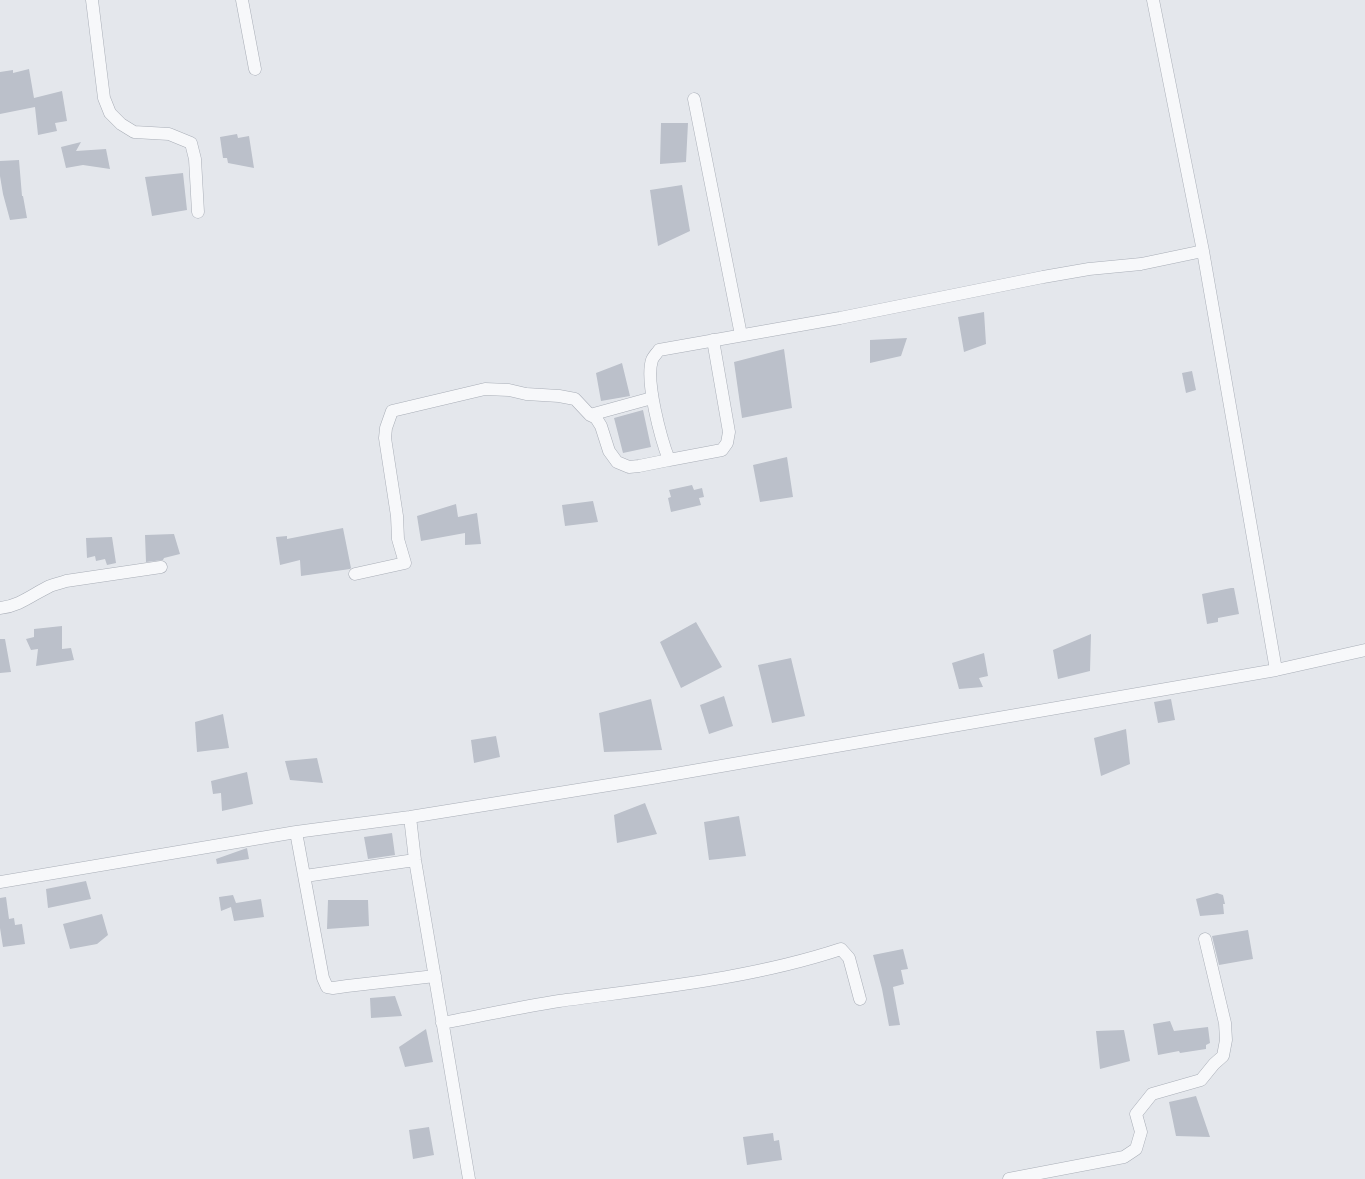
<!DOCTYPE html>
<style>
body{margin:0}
canvas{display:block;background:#e4e7ec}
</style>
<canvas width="1365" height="1179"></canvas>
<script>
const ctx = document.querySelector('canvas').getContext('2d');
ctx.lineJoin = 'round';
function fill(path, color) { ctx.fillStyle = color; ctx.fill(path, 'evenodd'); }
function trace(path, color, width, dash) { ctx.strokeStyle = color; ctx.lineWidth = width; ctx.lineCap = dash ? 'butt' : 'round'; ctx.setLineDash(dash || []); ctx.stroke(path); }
fill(new Path2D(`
 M29,69l5,29 28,-7 5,30 -12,2 2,8 -19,4 -3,-28 -35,7v-42l13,-2v3z
 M661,123h27l-2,39 -26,2z
 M237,134l1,4 11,-2 5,32 -26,-5 -1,-5h-4l-3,-21z
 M81,142l-5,9 30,-2 4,20 -27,-4 -17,3 -5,-21z
 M19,160l3,36h1l4,22 -17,2 -7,-26 -3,-18v-15z
 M183,173l4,37 -35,6 -7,-39z
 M682,185l8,46 -32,15 -8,-56z
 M984,312l2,32 -22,8 -6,-35z
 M907,338l-6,18 -31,7v-23z
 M784,349l8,59 -50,10 -8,-56z
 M622,363l8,33 -29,5 -5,-28z
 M1192,371l4,19 -10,3 -4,-20z
 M643,410l8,37 -28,6 -9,-35z
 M787,457l6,40 -33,5 -7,-37z
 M692,485l2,5 8,-2 2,9 -5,1 2,7 -30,7 -3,-14 3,-1 -2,-7z
 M593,501l5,21 -33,4 -3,-21z
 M456,504l2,13 19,-4 4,31 -16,1v-12l-44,8 -4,-25z
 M343,528l8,40 -1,1 -49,7 -1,-16 -20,5 -4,-28 11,-1v3z
 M174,534l6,20 -16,4 -1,2 -17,2 -1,-27z
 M112,537l4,26 -9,2 -2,-6 -9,2 -1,-5 -8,2 -1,-20z
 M1231,588h3l5,26 -21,4v4l-11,2 -5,-30z
 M696,622l26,45 -41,21 -21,-46z
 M62,626v23l9,-1 3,12 -38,6 2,-17 -7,1 -5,-11 8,-2v-8z
 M1091,634l-1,37 -32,8 -5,-29z
 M0,639h5l6,33 -11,1z
 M984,653l4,23 -9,2 4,9 -24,2 -7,-26z
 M791,658l14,58 -33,7 -14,-58z
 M724,696l9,30 -24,8 -9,-29z
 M651,699l11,51 -58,2 -5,-39z
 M1171,699l4,21 -17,3 -4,-21z
 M223,714l6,34 -32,4 -2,-30z
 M1126,729l4,35 -29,12 -7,-38z
 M496,736l4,21 -26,6 -3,-23z
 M317,758l6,25 -33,-3 -5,-19z
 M247,772l6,32 -31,7 -1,-18 -8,1 -2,-13z
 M645,803l12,31 -40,9 -3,-28z
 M739,816l7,40 -37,4 -5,-38z
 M392,833l3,22 -27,4 -4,-22z
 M247,848l2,11 -32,5 -1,-5z
 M86,881l5,18 -43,9 -2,-19z
 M1217,893l6,2 2,9h-2l1,10 -24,2 -4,-17z
 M233,895l3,8 25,-4 3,18 -30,4 -3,-14 -10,4 -2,-14z
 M6,897l3,22 5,-1 1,7 7,-1 3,20 -22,3 -3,-19v-30z
 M328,900h40l1,26 -42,3z
 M102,914l6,21 -11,9 -27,5 -7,-25z
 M1248,930l5,29 -34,6 -7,-29z
 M903,949l5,20 -7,1 3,14 -11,3 7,38 -11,1 -7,-37 -9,-34z
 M395,996l7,20 -31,2 -1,-20z
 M1170,1021l4,10 34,-4 2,16 -4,2v4l-26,4 -1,-2 -21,4 -5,-31z
 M426,1029l7,33 -28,5 -6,-20z
 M1124,1030l6,31 -30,8 -4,-38z
 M1196,1096l14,41 -34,-1 -7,-34z
 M429,1127l5,28 -21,4 -4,-29z
 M773,1133l1,8 5,-1 3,20 -35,5 -4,-28z`), '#bbc0ca');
const minor = new Path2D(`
 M92,0l12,98 6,15 11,11 13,8 35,2 22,9 4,16 3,53
 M242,0l13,69
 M1153,0l50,251 73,419
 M694,99l47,236
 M590,415l62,-17
 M669,460l53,-10 5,-7 2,-11 -16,-92
 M355,574l50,-11 -7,-24 -1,-23 -12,-78 1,-10 6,-17 93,-22 24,1 17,4 33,2 16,3 15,16 6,3 5,8 8,25 8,11 12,5 10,-1 30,-6c-8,-21 -24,-79 -17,-100 1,-3 5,-7 7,-10l181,-32 203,-41 46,-8 52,-5 62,-13
 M0,608c20,-2 33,-14 50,-22 5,-2 11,-3 16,-5l95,-14
 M410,817l5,43 54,319
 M296,832l27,146 4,9 6,1 14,-2 88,-10
 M305,876l110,-16
 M0,882l296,-50 114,-15 242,-39 624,-108 89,-20
 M442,1023c39,-7 78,-16 117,-22 94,-13 191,-22 282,-52l8,9 11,41
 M1009,1179l115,-22 12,-8 5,-17 -5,-18 16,-20 49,-14 13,-16 9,-8 3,-16 -1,-17 -20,-84`);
trace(minor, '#a9aeb7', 13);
trace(minor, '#f7f8fa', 12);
</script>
